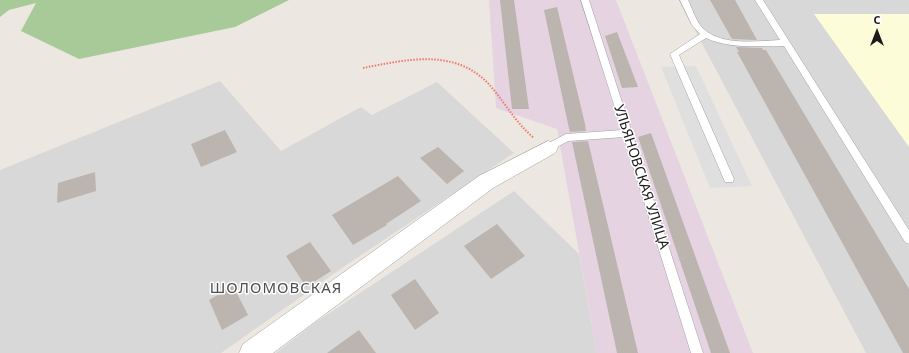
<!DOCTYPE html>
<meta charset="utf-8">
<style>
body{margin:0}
#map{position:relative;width:909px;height:353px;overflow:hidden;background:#ece8e1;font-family:"Noto Sans",sans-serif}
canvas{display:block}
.north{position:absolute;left:857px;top:12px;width:40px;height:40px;-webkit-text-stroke:3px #fff;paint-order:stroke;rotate:0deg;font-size:11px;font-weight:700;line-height:16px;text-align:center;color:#1b1b1b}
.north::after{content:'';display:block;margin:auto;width:14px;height:18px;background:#1b1b1b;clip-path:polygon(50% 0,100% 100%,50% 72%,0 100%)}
</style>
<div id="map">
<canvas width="909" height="353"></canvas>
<div class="north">С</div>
</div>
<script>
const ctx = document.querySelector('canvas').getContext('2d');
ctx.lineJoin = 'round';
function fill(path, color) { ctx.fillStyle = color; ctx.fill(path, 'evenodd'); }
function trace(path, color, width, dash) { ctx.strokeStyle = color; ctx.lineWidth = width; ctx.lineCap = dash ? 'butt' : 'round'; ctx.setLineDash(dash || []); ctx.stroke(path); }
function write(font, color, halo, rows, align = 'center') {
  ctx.font = font + ' "Noto Sans",sans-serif'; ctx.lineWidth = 3; ctx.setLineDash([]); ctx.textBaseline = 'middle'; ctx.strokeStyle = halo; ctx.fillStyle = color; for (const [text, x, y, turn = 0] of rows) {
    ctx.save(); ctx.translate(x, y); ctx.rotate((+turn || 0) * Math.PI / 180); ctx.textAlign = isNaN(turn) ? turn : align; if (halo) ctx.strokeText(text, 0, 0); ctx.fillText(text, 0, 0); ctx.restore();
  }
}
fill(new Path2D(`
 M679,0h230v353h-43z
 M220,81l61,70 80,-44 11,8 65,-33 77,71 -169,113 -124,87h-221v-183z
 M514,191l65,63 18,99h-321l37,-29z`), '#d9d8d8');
fill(new Path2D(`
 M489,0h127l137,353h-156l-40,-224 -61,-21z`), '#e5d3e2');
fill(new Path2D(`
 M814,14h95v133z`), '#fdfcd9');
fill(new Path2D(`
 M0,0h289l-54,27 -156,32 -58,-28 15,-28 -27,7 -9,7z`), '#a8c998');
fill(new Path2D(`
 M696,66l56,120 -42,2 -49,-121z`), '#dfdfdf');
fill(new Path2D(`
 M500,0h14l15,109h-17z
 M710,0h25l22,40 -25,-1z
 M557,7l28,117 1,7 -16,1 -2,-8 -24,-114z
 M617,32l21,55 -16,1 -17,-52z
 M736,47l26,1 1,2h3l143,239v64h-6l-166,-301h2z
 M225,130l12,22 -36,15 -10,-23z
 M651,133l79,220h-19l-73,-216z
 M588,141l50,212h-21l-45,-211z
 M438,147l26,24 -17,13 -27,-26z
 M95,172l1,19 -39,12 1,-20z
 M398,176l23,25 -35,23 1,1 -34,20 -21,-30z
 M497,224l28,32 -34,23 -27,-33z
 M310,242l21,29 -25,16 -20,-31z
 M415,279l24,34 -24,17 -24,-35z
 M233,286l15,29 -26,15 -13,-30z
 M359,330l17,23h-49z`), '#bcb4ae');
const service = new Path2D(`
 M581,0h8l114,353h-12l-67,-216 -56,4 -20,11 -3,-1 -2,-3 2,-3 21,-11 56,-4z
 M680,0h8c4,8 7,18 12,25 17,22 56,16 80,15l-25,-40h8l146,230v14l-4,-2 -121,-196c-27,0 -54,3 -78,-8l-27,17 55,124 -1,3h-8l-55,-128 30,-20 -8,-9z`);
const minor = new Path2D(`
 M548,141l7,2 3,5 -3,5 -62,35 -220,165h-34l4,-9 236,-168z`);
trace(service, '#a2a2a2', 1);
trace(minor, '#a2a2a2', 1);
trace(new Path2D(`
 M363,68c46,-9 96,-21 130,21 14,17 24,35 41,49`), '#f1776d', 2, [1.5, 1.5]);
fill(service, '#fff');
fill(minor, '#fff');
write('14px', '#1b1b1b', '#fff', [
 ["УЛЬЯНОВСКАЯ УЛИЦА",641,177,72]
]);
ctx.letterSpacing = '1px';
write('15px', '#4e4e4e', '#fff', [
 ["ШОЛОМОВСКАЯ",276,289]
]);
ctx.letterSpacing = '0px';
</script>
